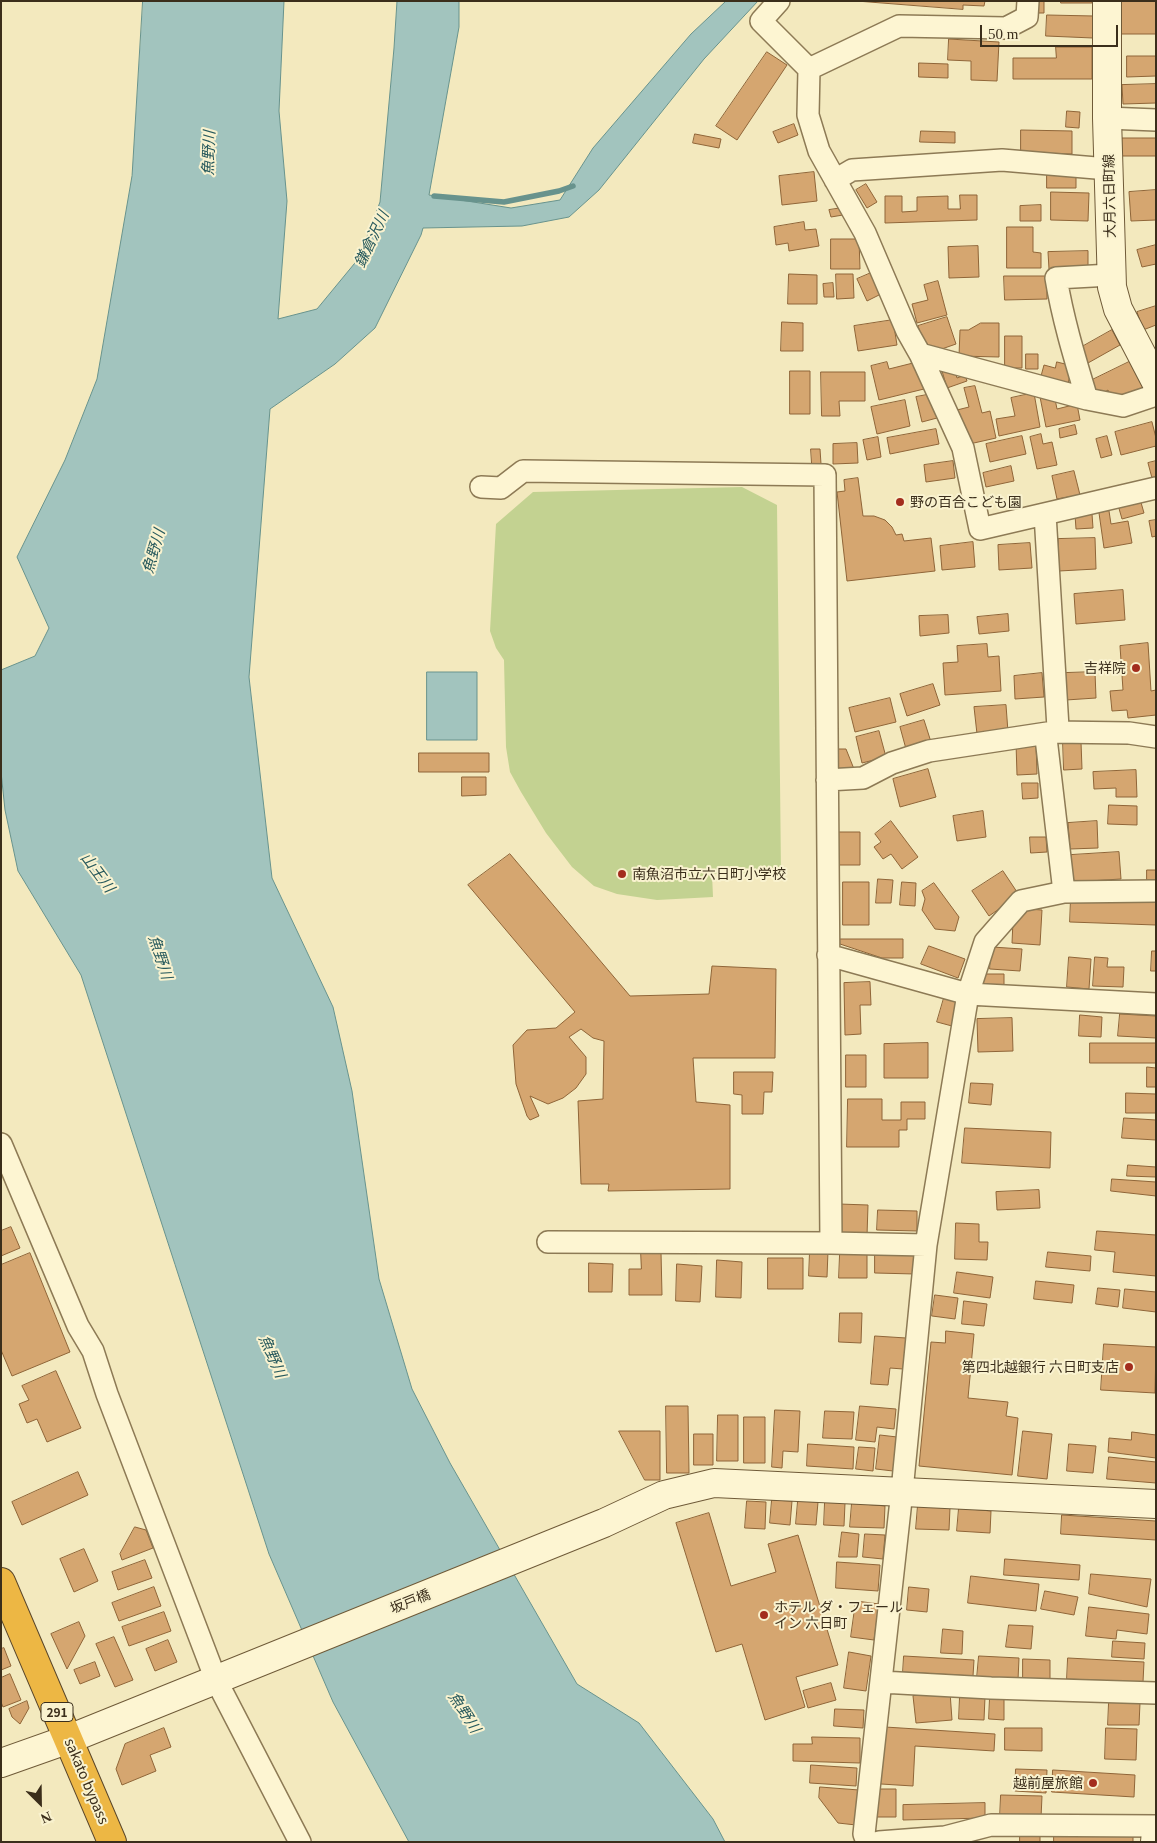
<!DOCTYPE html>
<meta charset="utf-8">
<style>
body{margin:0}
#map{position:relative;width:1157px;height:1843px;overflow:hidden;background:#f3e9be;font-family:Georgia,serif}
canvas{display:block}
.frame{position:absolute;inset:0;border:2px solid #3b2e1b;pointer-events:none}
.north{position:absolute;left:15px;top:1778px;width:50px;height:50px;-webkit-text-stroke:4px #f9f2cf;paint-order:stroke;rotate:157deg;font-size:14px;font-weight:700;line-height:20px;text-align:center;color:#3b2e1b}
.north::after{content:'';display:block;margin:auto;width:18px;height:22px;background:#3b2e1b;clip-path:polygon(50% 0,100% 100%,50% 72%,0 100%)}
.scale{position:absolute;left:980px;top:25px;width:138px;height:22px;box-sizing:border-box;border:2px solid #3b2e1b;border-top:0;padding-left:6px;font-size:15px;line-height:18px;white-space:nowrap;color:#3b2e1b;-webkit-text-stroke:4px #f9f2cf;paint-order:stroke}
</style>
<div id="map">
<canvas width="1157" height="1843"></canvas>
<div class="frame"></div>
<div class="north">N</div>
<div class="scale">50 m</div>
</div>
<script>
const ctx = document.querySelector('canvas').getContext('2d');
ctx.lineJoin = 'round';
function fill(path, color) { ctx.fillStyle = color; ctx.fill(path, 'evenodd'); }
function trace(path, color, width, dash) { ctx.strokeStyle = color; ctx.lineWidth = width; ctx.lineCap = dash ? 'butt' : 'round'; ctx.setLineDash(dash || []); ctx.stroke(path); }
function write(font, color, halo, rows, align = 'center') {
  ctx.font = font + ' Georgia,"Noto Sans JP",serif'; ctx.lineWidth = 4; ctx.setLineDash([]); ctx.textBaseline = 'middle'; ctx.strokeStyle = halo; ctx.fillStyle = color; for (const [text, x, y, turn = 0] of rows) {
    ctx.save(); ctx.translate(x, y); ctx.rotate((+turn || 0) * Math.PI / 180); ctx.textAlign = isNaN(turn) ? turn : align; if (halo) ctx.strokeText(text, 0, 0); ctx.fillText(text, 0, 0); ctx.restore();
  }
}
fill(new Path2D(`
 M742,487l35,18 4,368 -69,1 1,23 -56,3 -40,-6 -23,-8 -22,-19 -26,-34 -25,-41 -11,-20 -4,-25 -2,-87 -8,-12 -6,-17 6,-107 37,-32z`), '#c3d291');
const water = new Path2D(`
 M143,1h141l-5,110 8,90 -9,118 39,-10 42,-51 21,-56 14,-154 3,-47h62v26l-30,168 82,13 49,-8 33,-52 98,-114 35,-33h32l-54,58 -105,131 -30,27 -47,9 -99,2 -2,7 -46,93 -40,36 -65,45 -21,268 23,201 61,129 19,84 27,188 33,110 38,74 127,221 62,39 74,96 12,23h-316l-76,-140 -64,-148 -188,-579 -63,-104 -13,-61 -4,-38v-102l34,-14 14,-28 -32,-71 48,-97 32,-81 35,-203z
 M427,672h50v68h-50z`);
fill(water, '#a2c4be');
trace(water, '#68938d', 1);
trace(new Path2D(`
 M434,196l70,6 55,-11 14,-5`), '#68938d', 5.5);
const building = new Path2D(`
 M857,1h128l-1,5 -21,-1v4z
 M1034,1h21h-11v12h-10z
 M1061,1h31v2h-31z
 M1119,1h37v33h-37z
 M1047,15l47,1 -1,22 -47,-2z
 M949,39l50,3 -2,39 -26,-1v-19l-23,-1z
 M1056,47h36v32h-79v-21h43z
 M767,52l20,13 -50,75 -21,-14z
 M1127,56h29v20l-29,1z
 M919,63l29,1v14l-29,-1z
 M1156,84v19l-33,1 -1,-19z
 M1067,111l13,1 -1,16 -13,-1z
 M794,124l4,11 -20,8 -5,-11z
 M1021,130l51,1v23l-51,-1z
 M921,131l34,1v11l-35,-1z
 M695,134l26,5 -2,9 -26,-5z
 M1119,138h37v18h-37z
 M814,172l3,29 -35,4 -3,-29z
 M1047,174h29v14h-29z
 M866,184l11,18 -10,6 -11,-18z
 M1156,190v30l-25,1 -2,-29z
 M1051,192l38,1 -1,28 -37,-1z
 M960,195h17v25l-92,3v-27h17v16l15,-1v-14l31,-1v13h12z
 M1041,205v16h-21v-15z
 M842,208l1,7 -12,2 -2,-7z
 M804,222l1,8 11,-1 3,17 -30,5 -1,-8 -12,2 -2,-18z
 M1007,227h26v25l8,1v15h-34z
 M831,239h28l1,30h-29z
 M1156,245v19l-14,3 -5,-17z
 M978,246l1,31 -30,1 -1,-31z
 M1088,251v17l-39,1 -1,-17z
 M871,273l10,21 -14,7 -10,-22z
 M789,274l28,1v29h-29z
 M836,274h17l1,24 -17,1z
 M1004,276h43v23l-42,1z
 M938,281l9,34 -30,8 -5,-19 16,-4 -4,-15z
 M833,283l1,14h-10l-1,-13z
 M1156,306v19l-13,5 -6,-18z
 M947,317l9,27 -20,7 -14,-12 -4,-13z
 M893,320l4,25 -39,6 -4,-25z
 M782,322l21,1v28h-22z
 M981,323h18v34l-40,-1 1,-26h8z
 M1112,330l8,15 -32,18 -8,-15z
 M1005,336h17v32h-17z
 M1026,354h12v15h-12z
 M1131,361l15,25 -18,10 -17,1 -3,-7 -8,5 -12,-13z
 M887,362l2,7 28,-7 7,27 -45,11 -8,-34z
 M1057,362l16,4 -5,17 -27,-7 3,-11 11,3z
 M949,369l1,4 5,-1 2,6 8,-3 2,6 -20,7 -5,-17z
 M790,371h20v43h-20z
 M821,372h44v29h-26l1,15h-18z
 M975,386l7,27 8,-2 6,27 -31,7 -8,-35 12,-3 -5,-19z
 M1034,393l6,34 -41,9 -3,-17 19,-3 -4,-18z
 M932,394l5,24 -15,4 -6,-25z
 M1054,394l3,15 20,-5 3,16 -34,7 -6,-30z
 M905,400l5,26 -33,8 -6,-27z
 M1152,422l4,16v8l-35,9 -6,-23z
 M1075,425l2,9 -17,4 -1,-9z
 M936,429l3,15 -49,10 -3,-16z
 M1041,434l2,10 9,-2 5,23 -20,4 -7,-32z
 M1022,436l4,18 -36,8 -4,-18z
 M1107,436l5,19 -11,3 -5,-19z
 M878,437l3,20 -14,3 -4,-20z
 M857,443l1,20 -25,1v-20z
 M811,449h9l1,15h-9z
 M953,461l2,17 -29,4 -2,-17z
 M1156,461v16l-4,1 -4,-15z
 M1011,466l3,15 -28,6 -3,-14z
 M1074,471l6,24 -23,4 -5,-23z
 M858,478l5,38h11l11,4 7,7 4,8 6,-1 2,7 27,-3 4,33 -88,10 -10,-89 8,-1 -1,-11z
 M1140,499l4,14 -22,6 -4,-14z
 M1109,511l2,13 17,-3 4,22 -28,5 -5,-35z
 M1092,514l1,14 -17,1 -1,-14z
 M1156,520v16l-4,1 -3,-16z
 M1095,538l1,31 -37,2 -1,-32z
 M973,542l2,25 -33,3 -2,-24z
 M1030,543l2,25 -33,2 -1,-25z
 M1123,590l2,30 -49,4 -2,-30z
 M1008,614l1,17 -30,3 -2,-17z
 M948,615l1,18 -29,3 -1,-20z
 M1148,643l3,48 5,-1v25l-28,3 -1,-8 -15,1 -2,-20 13,-1 -3,-44z
 M987,644l1,13 11,-1 2,35 -56,4 -2,-32 15,-1 -1,-16z
 M1095,672l1,26 -30,2 -1,-27z
 M1042,673l2,24 -29,2 -1,-23z
 M933,684l7,21 -33,11 -7,-22z
 M890,698l6,24 -41,10 -6,-24z
 M1006,705l2,27 -31,2 -3,-27z
 M924,720l7,22 -25,7 -6,-22z
 M879,731l7,26 -24,6 -6,-26z
 M1036,742l1,32 -20,1 -1,-32z
 M1063,742h18l1,27 -18,1z
 M836,749h10l10,25 -19,1z
 M419,753h70v19h-70z
 M928,769l8,28 -36,10 -7,-28z
 M1136,770l1,27h-21v-9l-22,1 -1,-17z
 M462,777h24v18l-24,1z
 M1022,783h16v15l-15,1z
 M1109,805l28,1v19l-29,-1z
 M983,811l3,26 -29,4 -4,-25z
 M891,821l27,36 -16,12 -11,-15 -8,5 -9,-12 7,-5 -6,-8z
 M1097,821l1,27 -28,1 -2,-26z
 M838,832h22v33h-22z
 M1030,837h16l1,15 -16,1z
 M1119,852l2,27 -48,3 -2,-27z
 M510,854l120,142 79,-2 3,-28 64,3 -1,89h-82l3,44 34,3v84l-122,2 1,-7h-28l-3,-83 25,-2 1,-58 -11,-3 -12,-9 -12,8 17,20v17l-10,14 -13,10 -15,6 -18,-8 9,20 -9,4 -3,-4 -11,-32 -3,-39 14,-15 29,-2 19,-16 -107,-127z
 M1147,870h9v15h-9z
 M1003,871l16,24 -30,21 -17,-25z
 M878,879l15,1 -2,23h-15z
 M843,882h26v43h-26z
 M902,882l14,1 -1,23 -15,-1z
 M934,883l25,34 -4,14 -20,-2 -13,-19 3,-11 -3,-8z
 M1071,898l85,3v24l-86,-3z
 M1028,909l14,1 -2,35 -28,-2 1,-22z
 M840,939h63v19h-21l-42,-14z
 M929,946l36,13 -7,19 -37,-14z
 M992,947l30,2 -2,22 -30,-2z
 M1152,951h4v20h-5z
 M1069,957l22,2 -2,30 -22,-2z
 M1095,957l13,1 -1,9h17l-1,20 -30,-1z
 M983,974h21v11h-21z
 M870,982l1,23h-11l1,29 -16,1 -1,-52z
 M944,998l15,4 -7,24 -15,-4z
 M1120,1014l36,2v22l-38,-2z
 M1080,1015l22,2 -1,20 -22,-1z
 M1012,1018l1,33 -35,1 -1,-33z
 M928,1043v35h-44v-34z
 M1090,1043h66v20h-66z
 M846,1055h20v32h-20z
 M1147,1067l9,1v19h-9z
 M734,1072h39l-1,20h-8l-1,22h-21v-19l-8,-1z
 M971,1083l22,1 -2,21 -22,-2z
 M1126,1093l30,1v19h-30z
 M848,1099h34v21h19v-18h24v17h-18v11h-8v17h-52z
 M1124,1118l32,2v20l-34,-2z
 M965,1128l86,4 -1,36 -88,-5z
 M1128,1165l28,2v10l-29,-1z
 M1112,1179l44,3v14l-45,-5z
 M1039,1190l1,18 -43,2 -1,-18z
 M839,1204l29,1 -1,31 -29,-1z
 M878,1210l39,1v20l-40,-1z
 M956,1223l23,1v18h9l-1,18 -32,-1z
 M11,1227l9,21 -19,8v-25z
 M1097,1231l59,4v41l-43,-4 2,-20 -20,-2z
 M875,1250l40,1v23l-40,-1z
 M810,1251h18l-1,26 -18,-1z
 M641,1252h20l1,43h-33v-26h12z
 M1048,1252l43,4 -1,15 -44,-4z
 M30,1253l40,99 -58,24 -11,-26v-85z
 M840,1254h27v24h-28z
 M768,1258h35v31h-35z
 M717,1260l25,2 -1,36 -25,-1z
 M589,1263l24,1 -1,28h-23z
 M677,1264l25,2 -2,36 -24,-1z
 M957,1272l36,5 -3,21 -36,-5z
 M1036,1281l38,4 -2,18 -38,-4z
 M1098,1288l22,2 -2,17 -22,-3z
 M1125,1289l31,3v20l-33,-4z
 M935,1295l23,3 -3,21 -23,-3z
 M964,1301l23,3 -3,22 -22,-2z
 M840,1313h22l-1,30 -22,-1z
 M946,1331l28,3 -6,64 40,4 -2,14 12,2 -6,57 -93,-9 12,-124 14,1z
 M875,1336l31,2 -3,31 -13,-1 -2,17 -17,-1z
 M1104,1344l52,3 -1,46 -54,-3z
 M56,1371l25,57 -34,14 -10,-23 -10,4 -8,-19 10,-4 -7,-14z
 M666,1406h22l1,67h-22z
 M860,1406l36,3 -2,20 -17,-2 -2,15 -19,-2z
 M775,1410l25,1 -2,41 -15,-1 -1,17 -10,-1z
 M825,1411l29,1 -2,27 -29,-1z
 M718,1415h20v46h-21z
 M744,1417h21v46h-21z
 M619,1431h41v49h-15z
 M1023,1431l29,3 -5,45 -29,-3z
 M1132,1432l24,3v23l-48,-6 1,-14 22,2z
 M694,1434h19v31h-19z
 M880,1435l17,2 -4,34 -17,-2z
 M808,1444l46,3 -1,22 -46,-3z
 M1069,1444l27,2 -3,27 -26,-2z
 M859,1447l16,1 -2,23 -17,-2z
 M1109,1457l47,5v21l-49,-4z
 M78,1472l10,23 -66,30 -10,-23z
 M772,1500l20,1 -2,24 -20,-2z
 M747,1501l19,1 -1,27 -20,-1z
 M798,1501l20,1 -2,23 -20,-1z
 M825,1502l20,1 -1,23 -20,-1z
 M852,1503l33,3 -1,22 -34,-1z
 M918,1505l32,3 -1,22 -33,-1z
 M959,1508l32,3 -1,22 -33,-2z
 M709,1513l22,73 45,-14 -8,-28 30,-9 40,130 -42,12 9,30 -40,13 -23,-76 -26,8 -40,-129z
 M1062,1515l94,6v19l-95,-6z
 M135,1527l11,3 7,18 -31,12 -2,-6z
 M842,1532l17,2 -2,23h-18z
 M865,1534l20,1 -2,24 -20,-2z
 M84,1549l14,32 -24,11 -14,-33z
 M1005,1559l75,6 -1,15 -75,-5z
 M145,1560l7,18 -34,12 -6,-18z
 M837,1562l43,3 -2,26 -42,-3z
 M1091,1574l60,5 -4,28 -58,-13z
 M971,1576l68,8 -3,27 -68,-8z
 M154,1587l7,19 -42,15 -7,-18z
 M909,1587l20,2 -2,23 -20,-2z
 M1045,1591l33,6 -4,18 -33,-6z
 M856,1601l23,3 -5,36 -23,-3z
 M1089,1607l60,7 -2,20 -30,-4 -1,9 -30,-3z
 M164,1612l7,19 -42,15 -7,-19z
 M79,1622l6,14 -18,33 -16,-35z
 M1009,1625l24,1 -2,23 -25,-2z
 M943,1629l20,2 -1,23 -21,-1z
 M114,1637l19,43 -18,7 -19,-43z
 M168,1640l9,22 -22,9 -9,-22z
 M1113,1641l32,2 -1,16 -32,-2z
 M4,1648l7,18 -10,4v-21z
 M849,1652l22,4 -5,35 -22,-3z
 M904,1656l70,4 -1,16 -70,-4z
 M979,1656l40,2 -1,22 -41,-2z
 M1068,1658l76,4 -1,20 -76,-3z
 M1023,1659l27,1v20h-27z
 M95,1662l5,14 -20,8 -6,-14z
 M10,1674l11,26 -18,7 -2,-5v-24z
 M831,1683l5,17 -28,8 -5,-17z
 M950,1692l2,28 -36,3 -3,-27z
 M960,1696l25,1 -1,23 -25,-1z
 M990,1697h14v23l-15,-1z
 M27,1701l2,7 -9,16 -8,-7 -3,-8z
 M1109,1702l31,1 -1,22h-31z
 M835,1709l29,1 -1,18 -29,-2z
 M885,1727l110,7 -1,17 -79,-5 -2,40 -32,-2z
 M164,1728l7,19 -21,8 6,16 -34,14 -6,-16 9,-25z
 M1005,1728h37v23l-37,-1z
 M1106,1728l31,1 -1,31 -31,-1z
 M812,1737l48,1v25l-67,-2v-17h19z
 M811,1765l46,3 -1,18 -46,-3z
 M1016,1769l31,1 -1,23 -31,-2z
 M1053,1770l82,5 -1,22 -82,-5z
 M820,1787l39,3 -3,35 -18,-2 -19,-25z
 M877,1789h19v28h-19z
 M1001,1795l41,1 -1,22 -41,-1z
 M985,1803v15l-82,2v-15z
 M1054,1830l79,2v10h-79z
 M1020,1835l20,1v6h-20z`);
fill(building, '#d5a670');
trace(building, '#8f6538', 1);
const street = new Path2D(`
 M779,1l-18,20 48,48 90,-43 107,2 21,-11 1,-16
 M809,69l-1,46 11,36 46,82 42,98 13,23 167,45 36,7 33,-11
 M1107,118l49,2
 M835,180l17,-10 150,-10 106,9
 M920,354l43,94 17,81 176,-41
 M1087,399c-12,-40 -24,-79 -31,-121l55,-3
 M481,487l20,1 22,-17 302,4 6,768 95,2
 M1045,514l13,214 -12,10 18,154
 M827,780l36,-2 29,-15 37,-12 125,-19 75,1 27,4
 M828,955l140,39 188,10
 M1,1144l77,182 15,25 14,43 109,286 84,162
 M548,1242l283,1
 M881,1682l110,6 165,5
 M867,1842l-3,-8 38,-343 24,-246 42,-251 17,-52 36,-41 43,-9 92,-1
 M879,1842l66,-5 46,-12 165,1`);
const secondary = new Path2D(`
 M1107,1v117l5,169 6,22 38,73
 M1,1763l68,-24 535,-216 60,-28 50,-12 442,21
 M1155,1842l1,-10`);
const highway = new Path2D(`
 M1,1582l111,260`);
trace(street, '#8d7a55', 24);
trace(secondary, '#6f5a38', 30);
trace(highway, '#5a462a', 30);
trace(street, '#fdf5d2', 21);
trace(secondary, '#fdf5d2', 28);
trace(highway, '#edb744', 28);
for (const [x, y, r, color] of [
 [900,502,5,"#a32d1e"],
 [1136,668,5,"#a32d1e"],
 [622,874,5,"#a32d1e"],
 [1129,1367,5,"#a32d1e"],
 [764,1615,5,"#a32d1e"],
 [1093,1783,5,"#a32d1e"]
]) { const dot = new Path2D(); dot.arc(x, y, r, 0, 2 * Math.PI); ctx.fillStyle = color; ctx.fill(dot); trace(dot, '#f9f2cf', 2); }
for (const [x, y, w] of [
 [57,1712,32]
]) { const box = new Path2D(); box.roundRect(x - w / 2, y - 9.5, w, 19, 4); ctx.fillStyle = '#f9f2cf'; ctx.fill(box); trace(box, '#3b2e1b', 1); }
write('bold 12px', '#3b2e1b', null, [
 ["291",57,1712]
]);
write('14px', '#3b2e1b', '#f9f2cf', [
 ["大月六日町線",1109,196,-91],
 ["坂戸橋",410,1601,-22],
 ["sakato bypass",87,1781,67]
]);
write('14px', '#3b2e1b', '#f9f2cf', [
 ["野の百合こども園",910,502],
 ["吉祥院",1126,668,"right"],
 ["南魚沼市立六日町小学校",632,874],
 ["第四北越銀行 六日町支店",1119,1367,"right"],
 ["ホテル ダ・フェール",774,1607],
 ["イン 六日町",774,1623],
 ["越前屋旅館",1083,1783,"right"]
], 'left');
write('italic 15px', '#285a5d', '#f9f2cf', [
 ["魚野川",208,153,-88],
 ["鎌倉沢川",371,239,-65],
 ["魚野川",153,551,-74],
 ["山王川",98,872,53],
 ["魚野川",161,957,72],
 ["魚野川",273,1356,66],
 ["魚野川",465,1712,57]
]);
</script>
